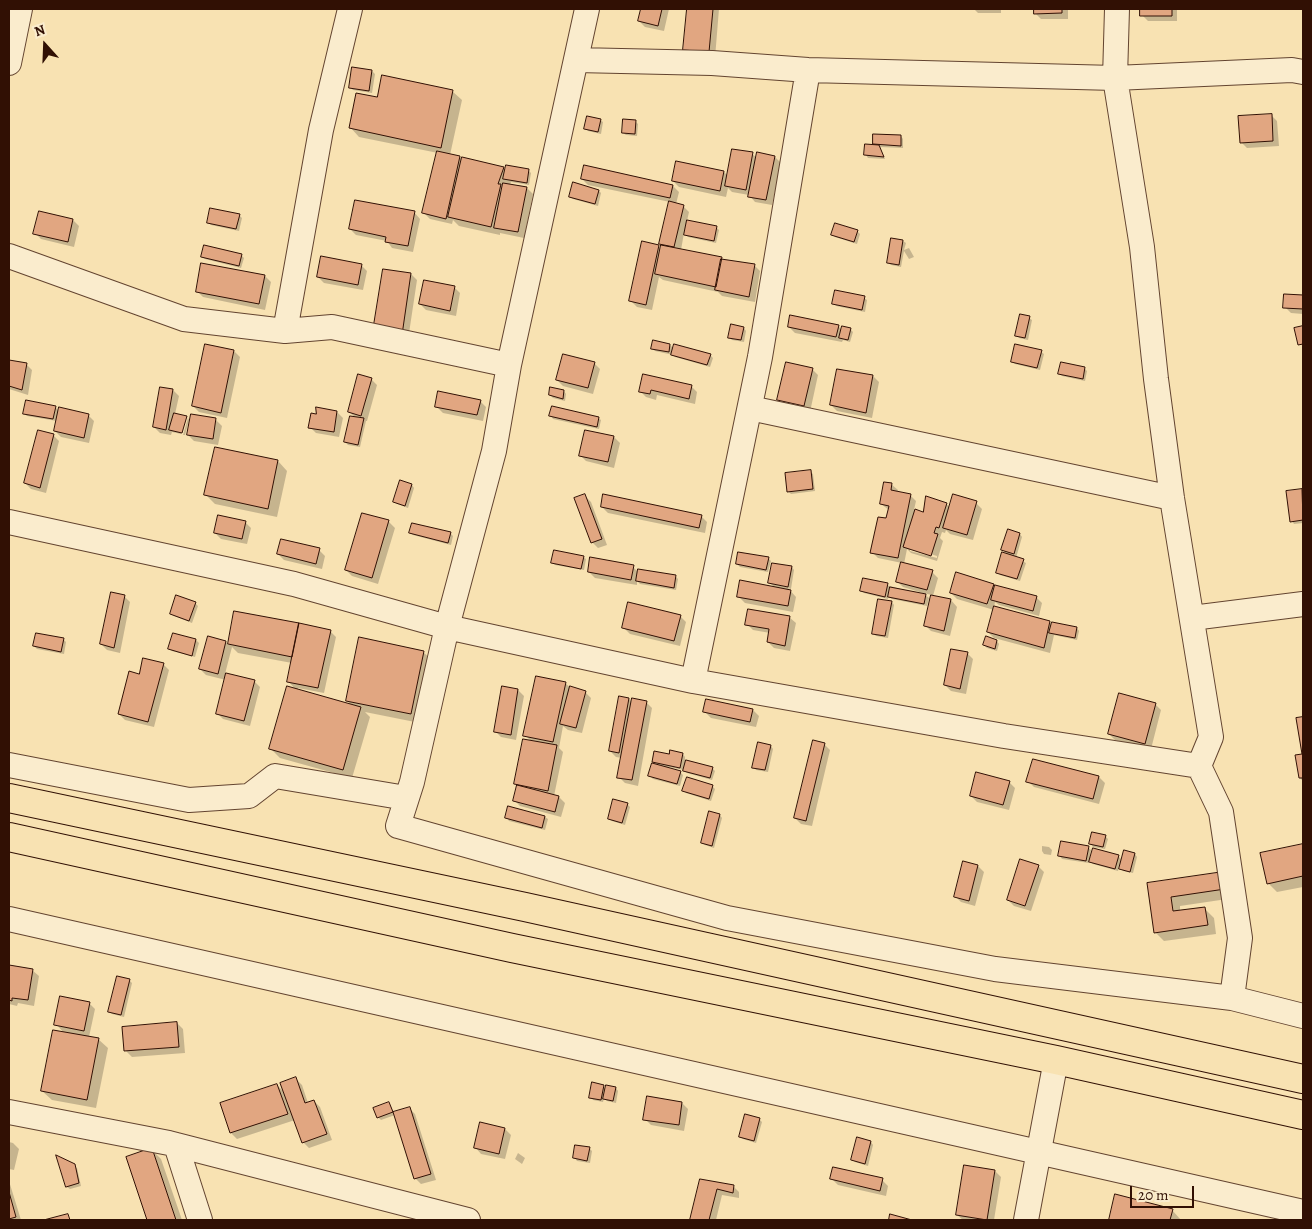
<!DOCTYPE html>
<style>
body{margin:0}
#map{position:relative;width:1312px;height:1229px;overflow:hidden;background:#f8e2b2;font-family:Alegreya,serif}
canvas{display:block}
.frame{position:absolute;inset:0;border:10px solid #311004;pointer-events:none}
.north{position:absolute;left:20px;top:20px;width:50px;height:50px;-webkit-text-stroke:4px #faeccd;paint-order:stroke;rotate:340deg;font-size:14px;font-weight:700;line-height:20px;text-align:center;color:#311004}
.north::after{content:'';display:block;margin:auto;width:18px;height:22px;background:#311004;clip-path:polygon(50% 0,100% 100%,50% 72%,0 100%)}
.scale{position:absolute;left:1130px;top:1186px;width:64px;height:22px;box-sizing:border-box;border:2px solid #311004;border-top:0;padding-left:6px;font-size:15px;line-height:18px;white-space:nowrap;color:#311004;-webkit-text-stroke:4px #faeccd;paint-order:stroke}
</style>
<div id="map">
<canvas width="1312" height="1229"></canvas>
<div class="frame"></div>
<div class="north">N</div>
<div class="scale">20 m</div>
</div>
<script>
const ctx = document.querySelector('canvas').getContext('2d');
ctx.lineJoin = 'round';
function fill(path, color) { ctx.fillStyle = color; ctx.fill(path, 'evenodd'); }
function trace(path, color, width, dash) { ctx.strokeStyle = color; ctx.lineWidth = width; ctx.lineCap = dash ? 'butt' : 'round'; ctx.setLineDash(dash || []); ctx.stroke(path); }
fill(new Path2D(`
 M642,9h27l-5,22 -19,-4 -6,-6z
 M688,9h31l-4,49 -24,-2 -6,-6z
 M974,9h27v4h-23z
 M1035,9h33v10h-27l-6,-6z
 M1142,9h35v12h-29l-6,-6z
 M353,68l19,3 3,3 -3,19 -19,-3 -3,-3z
 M452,91l10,9 -12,55 10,2 3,3 40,8 3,3 22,-1 3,3 -2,12 -18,-3 -1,3 17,3 6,6 -9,44 -24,-5v2l-41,-9 -6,-6 -1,4 -22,-5 -6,-6 14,-60 -79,-16 -9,-10 28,-28z
 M1271,115l6,6 2,25 -32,2 -6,-6z
 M600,120l3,2 -2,12 -13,-3 -2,-3z
 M635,121l3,3 -1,12 -11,-1 -3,-2z
 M875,135l26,1 2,3v9l-23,-1 5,12 -17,-1 -2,-3 8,-9z
 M752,154l5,4 18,-1 6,6 -9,42 -17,-3 -6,-7 -17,-3 -4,-4 -2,9 -47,-10 -6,-6 51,-9 4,4z
 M582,179l91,7 6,6 -3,12 7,2 6,6 -2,9 29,6 3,3 -3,13 -28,-6 -4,-4 -3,17 40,8 2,2 31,5 6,6 -5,31 -33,-6 -4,-4 -55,-12 -4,-3 -7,33 -15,-3 -6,-6 28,-55 2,3 9,-47 -82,-17z
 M599,191l2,2 -3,13 -25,-7 -3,-2z
 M414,212l6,7 -7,33 -21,-4 -5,-7 -31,-6 -6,-6z
 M239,215l3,3 -3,13 -28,-6 -3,-3z
 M73,220l6,6 -5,21 -33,-8 -6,-6z
 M857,231l3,3 -3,10 -22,-7 -2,-2z
 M903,241l3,2 -2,7 5,-2 5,9 -5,2 -5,-8 -3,16 -10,-2 -3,-3z
 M241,255l3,3 -3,10 -36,-9 -3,-2z
 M361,265l6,6 -4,19 -39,-7 -6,-6z
 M411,274l6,6 -9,60 -27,-4z
 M265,276l6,6 -6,28 -62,-13 -6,-6z
 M454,287l6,6 -4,23 -30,-6 -6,-6z
 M1285,296l18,1v17l-12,-1 -6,-6z
 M864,298l3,2 -2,12 -29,-6 -2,-3z
 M1029,318l3,2 -4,20 -9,-2 -2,-3z
 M838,326l4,4 8,-1 3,3 -3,10 -7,-2 -1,2 -47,-9 -6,-6z
 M744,328l2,3 -2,11 -12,-2 -3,-3z
 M670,345l4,4 36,6 3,3 -3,9 -35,-10 -2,-2 -18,-4 -2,-2z
 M234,351l6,6 -13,61 -28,-6 -6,-6z
 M1041,352l3,2 -4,16 -25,-6 -3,-3z
 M9,361l17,3 6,6 -4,25 -19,-6z
 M594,363l6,6 -7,25 -30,-8 -6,-6z
 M1084,368l3,3 -2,10 -23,-5 -2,-2z
 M812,369l6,6 -8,37 -25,-6 -6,-6z
 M644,375l47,11 6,6 -2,12 -38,-9 -1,5 -10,-3 -6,-6z
 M873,376l6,6 -7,36 -35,-7 -6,-6z
 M371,379l6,6 -10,36h-1l-6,26 -12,-2 -3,-3 11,-24 -7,-6z
 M173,390l6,6 -4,18 10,3 -4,17 -9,-2 -1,3 -11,-2 -6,-6z
 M564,391l2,3 -1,7 -12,-3 -3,-3z
 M480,401l6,6 -3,14 -40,-8 -6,-6z
 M55,407l4,4 29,4 6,6 -5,22 -28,-6 -6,-6 2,-10 -30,-5 -3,-3z
 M337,412l6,6 -4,19 -23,-4 -6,-6z
 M192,416l24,4 6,6 -4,19 -24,-4 -6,-6z
 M551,416l47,2 3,2 -2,9 -46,-10z
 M188,418l1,2 -4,15h-2z
 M586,431l28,6 6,6 -6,25 -28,-7 -6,-6z
 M53,435l6,6 -13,52 -15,-4 -6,-6z
 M216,448l62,13 9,10 -10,46 -62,-13 -9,-9z
 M810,472l3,2 2,17 -24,3 -3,-3z
 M891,484l7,6 -1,2 13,3 6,6 -2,9 9,3 23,-9 4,3 26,-4 6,6 -9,31 -23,-6 -4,-4 -1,3 -3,-1 -2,6 3,3 -6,20 -26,-8 -4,-4 -3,15 28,8 6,6 -5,18 18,4 6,7 -7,29 -19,-5 -6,-6 7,-30 -9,-2 6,5 -2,8 -35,-7 -4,-3v3l-24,-6 -2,-2 2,-12 59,16v-2l-20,-6 -6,-6 5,-18 -24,-5 -6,-6 15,-32 2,-10 -8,-6zM910,548l27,8v2l-27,-7z
 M412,485l2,3 -6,20 -11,-4 -2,-2z
 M1302,490l1,1v32l-9,1 -2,-3z
 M585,496l6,6 16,43 -9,3 -6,-6z
 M602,507l99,9 6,6 -2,11 -97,-20z
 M362,514l27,8 6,6 -17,56 -26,-8 -6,-6z
 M245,522l6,6 -4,16 -26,-5 -6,-6z
 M1009,531l11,3 2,3 -6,21 10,5 -6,18 -20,-6 -3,-3 11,-16 -5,-6z
 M410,533h40l3,3 -2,9 -38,-10z
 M319,550l6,6 -3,13 -38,-9 -6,-6z
 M583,557l3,2 -2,11 -29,-5 -2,-2z
 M768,558l3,3 -3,11 -28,-5 -3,-3z
 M633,567l5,5 1,-2 37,7 2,2 -2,11 -36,-6 -3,-3v4l-42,-7 -6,-6z
 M792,567l2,3 -3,19 -3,-1 8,9 -3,15 -48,-9 -6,-6 36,-9 -6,-6z
 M993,585l3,2 40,10 6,6 -3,13 -40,-11 -4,-3 -1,6 56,14 2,3 1,-2 24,5 2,3 -2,9 -23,-5 -4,18 -56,-15 -6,-6 6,-22 -37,-11 -6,-6z
 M124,596l6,6 -10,51 -13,-3 -6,-6z
 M892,602l2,3 -6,33 -12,-2 -3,-3z
 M195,603l3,3 -6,17 -18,-7 -3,-2z
 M235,613l95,18 6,6 -12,56 -26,-5v2l53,15 -4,-4 76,-49 10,9 -13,62 -55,-11 5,5 -18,61 -72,-20 -9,-9 25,-59 -8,-9 4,-18 -54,-10 -6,-6 -7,27 29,7 6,6 -10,39 -27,-7 -6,-6 9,-33 -20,-5 -6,-6 9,-31 17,4 3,3z
 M680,616l6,6 -6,24 -50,-12 -6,-6z
 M789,617l7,6 -6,28 -16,-3 -6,-6 2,-9 -17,-3 -6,-6z
 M174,635l22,5 3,3 -4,14 -23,-6 -2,-2z
 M986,638l11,3 2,3 -2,7 -10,-3 -3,-3z
 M63,639l3,3 -2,12 -27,-5 -3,-3z
 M967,653l6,6 -7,35 -15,-3 -6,-6z
 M163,664l6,6 -15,57 -29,-7 -6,-6 21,-39z
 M565,683l7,6 13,3 6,6 -9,35 -14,-3 -5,-4 -4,22 4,4 -9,44 5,1 6,6 -4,14 -41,-11 -6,-6 4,-14 -2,-2 15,-43 -6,-6z
 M503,687l15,3 6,6 -8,44 -15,-3 -6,-6z
 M620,698l9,1 4,4 13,-1 6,6 -14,78 -13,-3 -6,-6 3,-19 -6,-1 -6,-6z
 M1155,704l6,6 -10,39 -36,-9 -6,-6z
 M753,710l6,6 -3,11 -45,-9 -6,-6z
 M1303,718v63l-3,-3 -3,-22 6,-1 -6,-36z
 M824,744l6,6 -18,76 -11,-2 -6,-6z
 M771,746l2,3 -5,23 -12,-2 -2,-3z
 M683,754l2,3v4l27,7 3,3 -3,9 -25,-7 -3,-3 -15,-3 -1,2 12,3 3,3 -3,11 -27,-7 -3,-3 7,-10 -4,-4 17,-7z
 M1033,761l66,16 6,6 -6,21 -65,-17 -6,-6z
 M1009,782l6,6 -6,22 -32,-8 -6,-6z
 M712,786l3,3 -4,12 -25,-8 -2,-3z
 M627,804l3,3 -5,18 -13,-4 -3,-2z
 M509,808l36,9 3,2 -3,11 -36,-9 -2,-3z
 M710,813l10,2 2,3 -8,30 -9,-3 -3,-2z
 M1105,836l3,3 -3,10 -12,-2 -2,-3z
 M1303,845v42l-26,5 -9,-9 -6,-29z
 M1042,846l7,1 3,3 -1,5 -7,-1 -2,-3z
 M1088,847l3,3 -1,7h2l26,-1 5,5 12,-7 2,3 -4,16 -10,-2 -4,-5 -1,5 -25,-7 -4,-3v2l-27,-4 -2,-3z
 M978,866l6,6 -9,34 -14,-4 -6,-6z
 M1038,866l6,6 -13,39 -17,-5 -6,-6z
 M1223,873l11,25 -54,8v6l24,-4 10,10 2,16 -52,7 -9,-9 -7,-48z
 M9,960l1,1 -1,5 23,4 7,6 -5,30 -16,-3 -1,3 -8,-2z
 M129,980l3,3 -8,34 -12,-3 -2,-2z
 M89,1003l6,6 -6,28 9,2 10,9 -12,60 -44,-8 -10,-9 22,-58 -8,-9z
 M177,1023l6,6 2,24 -53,4 -6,-6 -3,-23z
 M296,1079l6,6 6,18 6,-2 6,6 12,33 -23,8 -6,-6 -8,-22 -58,19 -6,-6 46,-48 8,8z
 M603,1086l3,3 1,-3 9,2 2,3 -2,12 -9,-2 -3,-3 -1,4 -10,-2 -2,-3z
 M389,1103l5,10 15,-5 6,6 21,66 -15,4 -6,-6 -20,-63 -14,5 -3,-3z
 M682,1103l6,6 -4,22 -33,-6 -6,-6z
 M759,1119l3,3 -6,21 -13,-4 -3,-2z
 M505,1129l6,6 -6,24 -24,-5 -6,-7z
 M858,1139l13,3 2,3 -5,21 -13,-4 -3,-3z
 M9,1142l4,1 6,6 -5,21 -5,-1z
 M589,1148l3,3 -2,12 -13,-2 -2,-3z
 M152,1150l9,9 21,61h-33l-21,-62z
 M518,1153l7,5 -3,6 -7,-5z
 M58,1157l19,11 4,18 -11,3 -3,-2z
 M995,1171l6,6 -7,43h-31l-6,-5z
 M832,1179l50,1 6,6 -2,10 -48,-11z
 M9,1181l12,39h-12z
 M701,1181l32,5 6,6v6l-17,-3 -6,25h-25z
 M1116,1196l56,14 9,10h-71z`), '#0003');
const building = new Path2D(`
 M641,9h21l-4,17 -20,-5z
 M687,9h26l-4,43 -26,-2z
 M1034,9h28v4l-28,1z
 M1140,9h32v7h-32z
 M352,67l20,3 -3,21 -20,-3z
 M382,75l71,15 -12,58 -92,-20 7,-35 21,4z
 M1272,114l1,27 -33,2 -2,-27z
 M587,116l14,3 -3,13 -14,-3z
 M623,119l13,1 -1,14 -13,-1z
 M873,134l28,1v11l-28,-2z
 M865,144l14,1 5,12 -20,-2z
 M732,149l21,3 -7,38 -21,-4z
 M437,151l23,5 -14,63 -24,-6z
 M757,152l18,4 -9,44 -18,-3z
 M462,157l42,10 -6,17h3l-10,43 -43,-10z
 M676,161l48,10 -4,20 -48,-10z
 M506,165l23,4 -2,14 -24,-4z
 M584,165l89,20 -3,13 -89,-19z
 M573,182l26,8 -4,14 -26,-7z
 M503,183l24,4 -9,45 -24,-4z
 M355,200l60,11 -7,35 -23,-4 1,-5 -37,-8z
 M669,201l15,4 -10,42 -15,-3z
 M210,208l30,6 -4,15 -29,-6z
 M39,211l34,8 -5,23 -35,-8z
 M687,220l30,6 -3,15 -30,-6z
 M835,223l23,7 -4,12 -23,-7z
 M891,238l12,2 -4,25 -12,-2z
 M642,241l17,4 -13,60 -17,-4z
 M204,245l38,9 -3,12 -38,-9z
 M661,245l61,12 -6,30 -61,-13z
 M321,256l41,8 -4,21 -41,-8z
 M721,259l34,5 -6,33 -34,-7z
 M201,263l64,12 -6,29 -63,-12z
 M383,269l28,4 -9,62 -29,-4z
 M424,280l31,6 -5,25 -31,-7z
 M835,290l30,6 -3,14 -30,-6z
 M1284,294l19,1v14l-20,-1z
 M1020,314l10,2 -5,22 -10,-2z
 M790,315l49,10 -3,12 -48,-10z
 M731,324l13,3 -3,13 -13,-2z
 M842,326l9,2 -3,12 -9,-2z
 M1303,326v18l-5,1 -4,-17z
 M653,340l17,4 -1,8 -18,-3z
 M205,344l29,6 -13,63 -29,-7z
 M674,344l37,10 -4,11 -36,-10z
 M1015,344l27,6 -5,18 -26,-6z
 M563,354l32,8 -7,26 -32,-8z
 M9,360l18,3 -5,27 -13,-4z
 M786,362l27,6 -9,38 -27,-6z
 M1061,362l24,5 -2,12 -25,-5z
 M837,369l36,6 -7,38 -36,-8z
 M358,374l14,4 -11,38 -13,-4z
 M643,374l49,11 -3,14 -38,-9 -1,4 -11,-2z
 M160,387l13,2 -7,41 -13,-3z
 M550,387l14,3 -1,9 -14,-4z
 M438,391l43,9 -4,15 -42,-8z
 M26,400l30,6 -3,13 -30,-5z
 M552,406l47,11 -2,10 -48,-11z
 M59,407l30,7 -5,24 -30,-7z
 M316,407l21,4 -3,21 -26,-4 3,-15 5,1z
 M174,413l13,3 -5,17 -13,-3z
 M191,414l25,4 -3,21 -26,-4z
 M350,416l14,2 -6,27 -14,-3z
 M38,430l16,4 -14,54 -16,-5z
 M585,430l29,6 -6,26 -29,-6z
 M215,447l63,13 -10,49 -64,-14z
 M811,470l2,19 -26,3 -2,-19z
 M400,480l12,4 -7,22 -12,-4z
 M884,482l8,1 -1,7 20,4 -13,64 -28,-5 8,-36 8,1 3,-12 -9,-2z
 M1302,489l1,31 -13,2 -4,-31z
 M585,494l17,45 -11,4 -17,-45z
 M603,494l99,21 -3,13 -98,-21z
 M953,494l24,7 -10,34 -24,-7z
 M926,496l21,7 -8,25 -3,-1 -2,6 4,1 -7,22 -28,-9 12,-38 8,3z
 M362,513l27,7 -17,58 -27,-8z
 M218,515l28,6 -4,18 -28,-6z
 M412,523l39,9 -3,11 -39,-10z
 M1008,529l12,4 -6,21 -13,-4z
 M281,539l39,9 -4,16 -39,-10z
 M554,550l30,6 -3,13 -30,-6z
 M738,552l31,5 -3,13 -30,-6z
 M1002,552l22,7 -7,20 -21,-6z
 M590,557l44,8 -3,15 -43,-8z
 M901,562l32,8 -6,20 -31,-8z
 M772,563l20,3 -4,21 -20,-4z
 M638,569l38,6 -2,13 -38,-7z
 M956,572l38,12 -7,20 -37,-11z
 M863,578l25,5 -3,14 -25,-6z
 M740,580l51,10 -3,16 -51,-9z
 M995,585l42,11 -4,15 -42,-11z
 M890,587l36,7 -2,10 -36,-7z
 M111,592l14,3 -11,53 -14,-4z
 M176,595l20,7 -7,19 -19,-7z
 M931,595l20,4 -7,32 -20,-5z
 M878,599l14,2 -7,35 -13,-2z
 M628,602l53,13 -7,26 -52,-13z
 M994,606l56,15 -6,27 -57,-16z
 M748,609l42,7 -5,30 -18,-4 2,-13 -24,-4z
 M234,611l65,12 -7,34 -64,-13z
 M1052,622l25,5 -2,11 -26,-5z
 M299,623l32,7 -13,58 -31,-6z
 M36,633l28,5 -3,14 -28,-6z
 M173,633l23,6 -4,17 -24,-7z
 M208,636l18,5 -8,33 -19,-5z
 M986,636l11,4 -2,9 -12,-4z
 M359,637l65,14 -13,63 -65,-13z
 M951,649l17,3 -8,37 -16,-4z
 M143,658l21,5 -16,59 -30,-8 11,-43 10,3z
 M226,673l29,7 -11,41 -28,-7z
 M536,676l30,6 -13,60 -30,-6z
 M287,686l74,21 -18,63 -74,-21z
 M502,686l16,3 -7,46 -17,-3z
 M570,686l16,5 -10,37 -16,-4z
 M1119,693l37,10 -11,41 -37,-10z
 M619,696l10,2 -10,55 -10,-2z
 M632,698l15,3 -15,79 -15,-2z
 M706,699l47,10 -3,13 -47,-10z
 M1303,717v61h-4l-4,-23 7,-1 -6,-36z
 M523,739l34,6 -9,46 -34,-7z
 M813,740l12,3 -19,78 -12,-3z
 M758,742l13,3 -6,25 -13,-2z
 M670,750l13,3 -3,15 -28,-6 2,-11 15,3z
 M1033,759l66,17 -6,23 -67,-17z
 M686,760l27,7 -3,11 -27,-7z
 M652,763l29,8 -4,13 -29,-8z
 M976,772l34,9 -7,24 -33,-9z
 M687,777l26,8 -4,14 -27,-8z
 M517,785l42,11 -4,16 -42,-11z
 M613,799l15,4 -6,20 -14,-4z
 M508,806l37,10 -3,12 -37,-10z
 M709,811l11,3 -8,32 -11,-3z
 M1092,832l14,3 -3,12 -14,-3z
 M1061,841l28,5 -3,15 -28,-5z
 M1303,844v32l-36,8 -7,-31z
 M1093,848l26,7 -4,14 -26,-7z
 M1124,850l11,3 -5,19 -11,-3z
 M1020,859l19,6 -14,41 -18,-6z
 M963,861l15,4 -9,36 -15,-4z
 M1223,872l2,17 -54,8 2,14 32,-4 3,18 -54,8 -7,-50z
 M9,965l24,4 -5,31 -16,-2v3l-3,-1z
 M117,976l13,3 -9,36 -13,-3z
 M60,996l30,6 -6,29 -30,-6z
 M177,1022l2,25 -55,4 -2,-24z
 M53,1030l46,8 -12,62 -46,-9z
 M296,1077l9,26 9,-3 13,34 -25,9 -22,-60z
 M592,1082l12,3 -3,15 -12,-2z
 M277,1084l11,30 -58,19 -10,-30z
 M606,1085l10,2 -3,14 -10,-2z
 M647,1096l35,6 -3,23 -36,-5z
 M389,1102l4,10 -16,6 -4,-10z
 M410,1107l21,67 -17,5 -21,-67z
 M745,1114l15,4 -6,23 -15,-4z
 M480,1122l25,6 -6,26 -25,-6z
 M857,1137l14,4 -6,23 -14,-4z
 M575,1145l15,2 -3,14 -14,-3z
 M152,1148l24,72h-29l-21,-63z
 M56,1155l19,9 4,19 -13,4z
 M964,1165l31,5 -8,50 -31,-5z
 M833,1167l50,11 -3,13 -50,-12z
 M700,1179l34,6 -1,8 -16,-4 -8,31h-19z
 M9,1192l7,25 -7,2z
 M1115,1194l58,15 -3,11h-61z
 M68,1214l2,6h-26z
 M890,1214l22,6h-23z`);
fill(building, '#e1a681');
trace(building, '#311004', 1);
const street = new Path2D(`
 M587,9l-78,356 -15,86 -47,176 -35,155 -14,44 329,92 268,51 237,29 71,18
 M1117,9l-2,69 27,169 14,132 16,119 39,239 -12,29
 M576,60l136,3 96,7 307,8 177,-8 11,2
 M9,63l11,-54
 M9,256l175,63 101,12 47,-4 177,38
 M285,331l36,-201 29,-121
 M750,408l422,90
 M9,522l285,62 153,43 246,54 311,55 195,30
 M1192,618l111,-14
 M693,681l67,-324 48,-287
 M9,765l180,35 60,-4 26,-20 131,22
 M1199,766l22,46 19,126 -8,60
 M9,919l1294,293
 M9,1112l160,31 299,77
 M176,1145l24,75
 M1026,1220l30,-160`);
const primary = new Path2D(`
 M9,798l516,109 778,172
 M9,837l503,111 544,112 247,55`);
trace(street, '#634430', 26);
trace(primary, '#311004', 30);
trace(street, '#faeccd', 24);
trace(primary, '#f8e2b2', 28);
</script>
